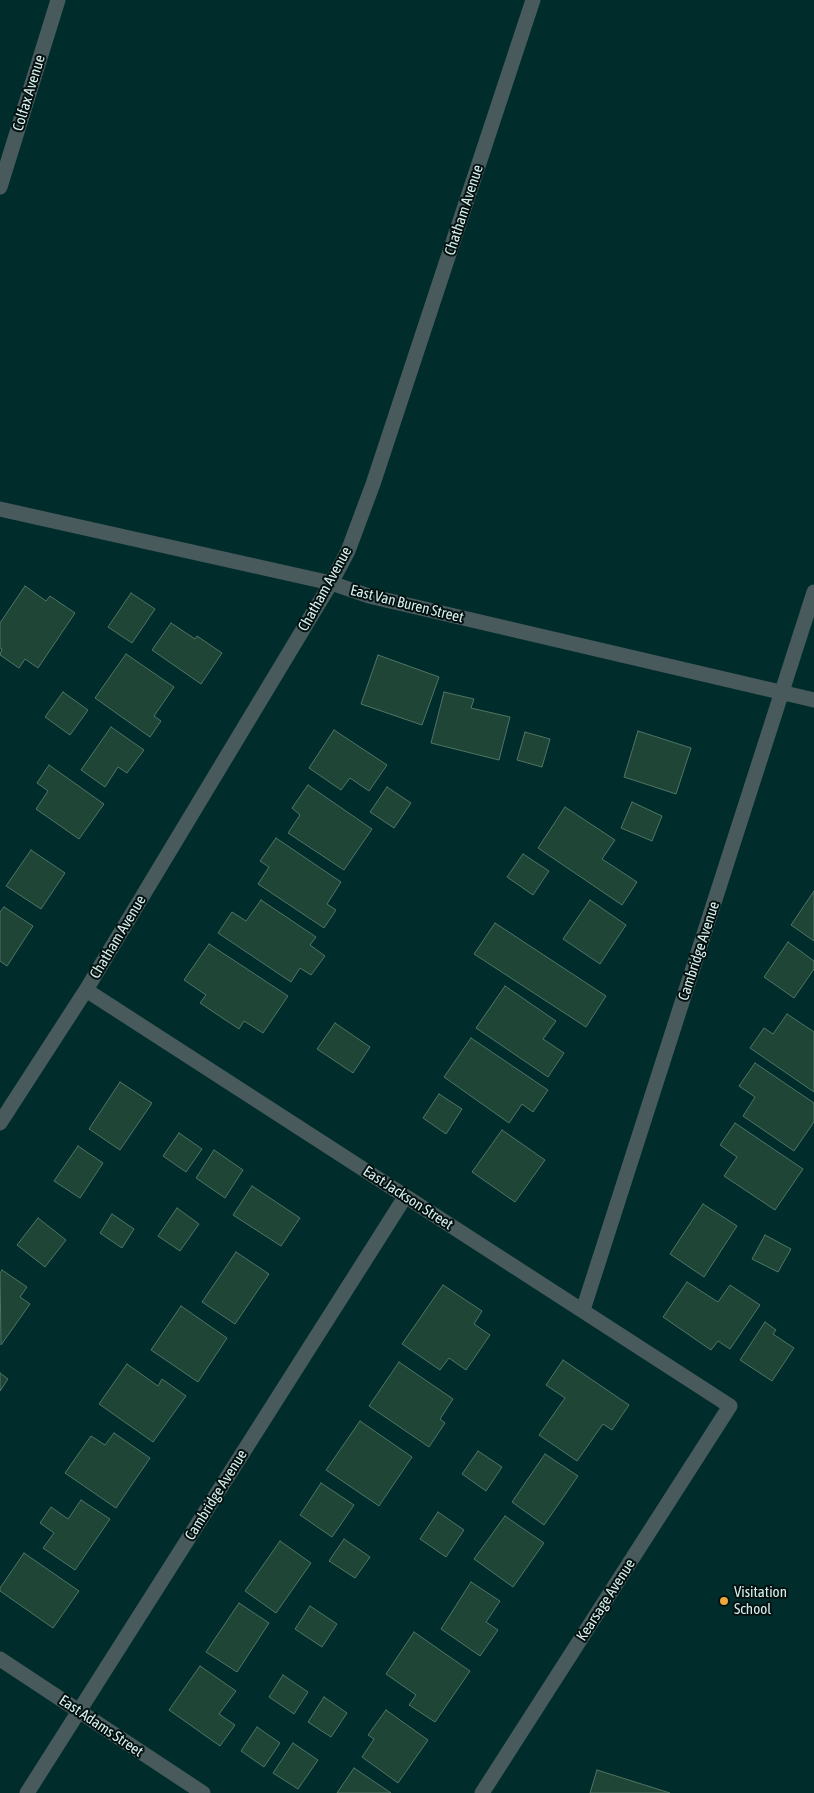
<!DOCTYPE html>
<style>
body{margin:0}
canvas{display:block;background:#002d2b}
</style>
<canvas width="814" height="1793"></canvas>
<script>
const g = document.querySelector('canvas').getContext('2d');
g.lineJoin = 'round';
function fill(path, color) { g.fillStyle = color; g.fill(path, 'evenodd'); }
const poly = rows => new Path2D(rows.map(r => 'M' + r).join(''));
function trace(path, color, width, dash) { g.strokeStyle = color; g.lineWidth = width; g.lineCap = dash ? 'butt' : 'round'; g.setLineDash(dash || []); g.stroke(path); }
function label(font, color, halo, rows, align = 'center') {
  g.font = font + ' "Asap Condensed",sans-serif'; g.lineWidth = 4; g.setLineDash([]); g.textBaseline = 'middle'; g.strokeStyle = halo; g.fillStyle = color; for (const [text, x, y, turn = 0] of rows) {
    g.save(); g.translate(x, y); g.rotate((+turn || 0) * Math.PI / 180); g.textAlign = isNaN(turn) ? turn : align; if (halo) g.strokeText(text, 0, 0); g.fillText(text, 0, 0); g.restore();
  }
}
const building = poly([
 [25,586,46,601,50,596,75,613,38,668,25,659,19,668,0,655,2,649,0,648,0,623,25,586],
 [131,593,155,609,132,643,108,627,131,593],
 [171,623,195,639,197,636,222,653,201,684,152,650,171,623],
 [126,654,174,687,154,716,161,721,150,737,95,698,126,654],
 [378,655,439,677,422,725,361,704,378,655],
 [63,692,88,710,70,735,45,717,63,692],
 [444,692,474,699,471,708,510,717,499,760,431,743,444,692],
 [111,727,144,750,127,773,118,767,105,787,81,770,111,727],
 [334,730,387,765,369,791,350,778,341,790,309,768,334,730],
 [638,731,691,748,676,794,624,777,638,731],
 [525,732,550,739,542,767,517,760,525,732],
 [49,765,104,804,79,839,36,809,48,791,37,783,49,765],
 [308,785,372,829,344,870,288,833,300,815,292,808,308,785],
 [387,787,411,803,394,828,370,812,387,787],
 [632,802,662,816,652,841,621,828,632,802],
 [565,807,615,840,602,859,637,882,622,905,538,848,565,807],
 [276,838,341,882,327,904,336,910,324,928,258,884,269,867,260,861,276,838],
 [31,850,65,873,41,909,6,886,31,850],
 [523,854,549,871,533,895,507,877,523,854],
 [814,891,814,941,791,925,814,891],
 [261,900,316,937,310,945,325,956,311,975,300,968,291,982,218,933,232,912,246,921,261,900],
 [590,900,626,925,600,964,563,939,590,900],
 [4,907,33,926,7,966,0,961,0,912,4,907],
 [495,923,606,996,586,1027,474,954,495,923],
 [788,942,814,961,814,969,794,998,764,977,788,942],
 [209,944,288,996,263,1033,244,1021,239,1029,200,1003,206,995,184,980,209,944],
 [505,986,556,1021,543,1039,564,1053,548,1077,476,1028,505,986],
 [787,1014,814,1032,814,1092,750,1048,764,1028,773,1034,787,1014],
 [335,1023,370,1047,353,1073,317,1049,335,1023],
 [471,1038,548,1090,533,1112,522,1104,509,1123,444,1077,471,1038],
 [755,1063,814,1103,814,1122,794,1151,743,1116,755,1097,739,1086,755,1063],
 [120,1082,152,1103,120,1150,89,1129,120,1082],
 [439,1094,462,1109,446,1134,423,1118,439,1094],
 [735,1123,803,1169,775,1210,724,1176,737,1157,720,1145,735,1123],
 [502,1130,545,1160,515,1202,472,1172,502,1130],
 [179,1133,202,1149,186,1172,163,1156,179,1133],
 [78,1146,103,1163,80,1198,54,1181,78,1146],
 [214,1150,243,1170,225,1198,196,1178,214,1150],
 [252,1186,300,1218,281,1246,233,1215,252,1186],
 [703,1204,737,1226,704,1277,670,1254,703,1204],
 [177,1208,199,1224,180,1251,158,1236,177,1208],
 [112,1214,134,1229,122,1248,100,1233,112,1214],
 [38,1218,66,1240,45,1267,17,1245,38,1218],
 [765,1235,791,1249,778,1272,752,1259,765,1235],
 [236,1252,269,1274,235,1324,202,1302,236,1252],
 [2,1270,27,1287,20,1297,30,1304,1,1345,0,1273,2,1270],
 [687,1282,718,1302,730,1285,760,1305,730,1349,718,1341,711,1350,663,1317,687,1282],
 [443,1285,482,1311,474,1324,490,1335,466,1370,449,1358,440,1370,402,1344,443,1285],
 [181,1306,227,1338,198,1382,151,1350,181,1306],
 [765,1322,776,1330,773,1334,794,1348,772,1381,740,1360,765,1322],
 [563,1360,629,1405,612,1430,603,1424,577,1461,539,1435,565,1398,546,1385,563,1360],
 [399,1362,453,1399,440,1419,445,1423,429,1447,369,1406,399,1362],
 [127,1364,158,1386,162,1379,186,1396,153,1442,99,1404,127,1364],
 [0,1373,8,1379,0,1391,0,1373],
 [360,1421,412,1457,379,1506,326,1470,360,1421],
 [114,1433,150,1458,116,1508,65,1473,91,1436,105,1445,114,1433],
 [478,1451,502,1467,486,1491,462,1474,478,1451],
 [545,1454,578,1476,544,1525,512,1502,545,1454],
 [321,1483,354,1505,332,1537,300,1515,321,1483],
 [81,1500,110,1519,75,1570,43,1548,54,1533,40,1523,51,1507,68,1519,81,1500],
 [438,1512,464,1530,446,1557,420,1539,438,1512],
 [505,1516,544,1543,513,1587,474,1559,505,1516],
 [344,1539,370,1557,355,1578,329,1561,344,1539],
 [280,1541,311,1563,276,1613,245,1591,280,1541],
 [24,1553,79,1591,53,1628,0,1591,0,1588,24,1553],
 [471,1582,500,1601,486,1622,498,1630,480,1656,441,1629,471,1582],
 [239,1603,269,1623,237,1672,206,1652,239,1603],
 [310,1606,337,1624,322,1647,295,1629,310,1606],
 [414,1632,470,1671,435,1722,409,1705,416,1695,386,1674,414,1632],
 [200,1666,236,1691,219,1714,235,1725,220,1746,169,1710,200,1666],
 [283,1675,308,1692,294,1714,269,1697,283,1675],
 [324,1697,347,1713,331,1737,308,1722,324,1697],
 [386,1710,428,1740,398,1783,362,1757,374,1739,368,1735,386,1710],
 [257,1727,280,1743,264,1767,241,1751,257,1727],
 [293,1743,318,1760,298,1789,273,1773,293,1743],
 [354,1768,391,1793,337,1793,354,1768],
 [597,1770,670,1793,590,1793,597,1770]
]);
fill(building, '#1f4537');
trace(building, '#507465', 1);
trace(poly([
 [0,187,58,0],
 [0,509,331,583,369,596,814,700],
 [86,990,730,1406,482,1793],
 [0,1123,86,990,331,583,348,551,373,484,533,0],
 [583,1310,814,592],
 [0,1659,203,1793],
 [27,1793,405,1197]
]), '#495a5d', 15);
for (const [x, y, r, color] of [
 [724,1601,5,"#eca93b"]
]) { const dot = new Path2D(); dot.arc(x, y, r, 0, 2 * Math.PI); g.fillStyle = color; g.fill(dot); trace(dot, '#031211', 2); }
label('15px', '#d8efed', '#031211', [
 ["Colfax Avenue",29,93,-73],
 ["Chatham Avenue",464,210,-72],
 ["Chatham Avenue",325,589,-61],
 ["East Van Buren Street",407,604,14],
 ["Chatham Avenue",118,937,-59],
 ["Cambridge Avenue",699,951,-72],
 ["East Jackson Street",408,1198,33],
 ["Cambridge Avenue",216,1495,-58],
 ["Kearsage Avenue",606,1600,-57],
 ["East Adams Street",101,1726,34]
]);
label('15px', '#d8efed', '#031211', [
 ["Visitation",734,1592],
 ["School",734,1609]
], 'left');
</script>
